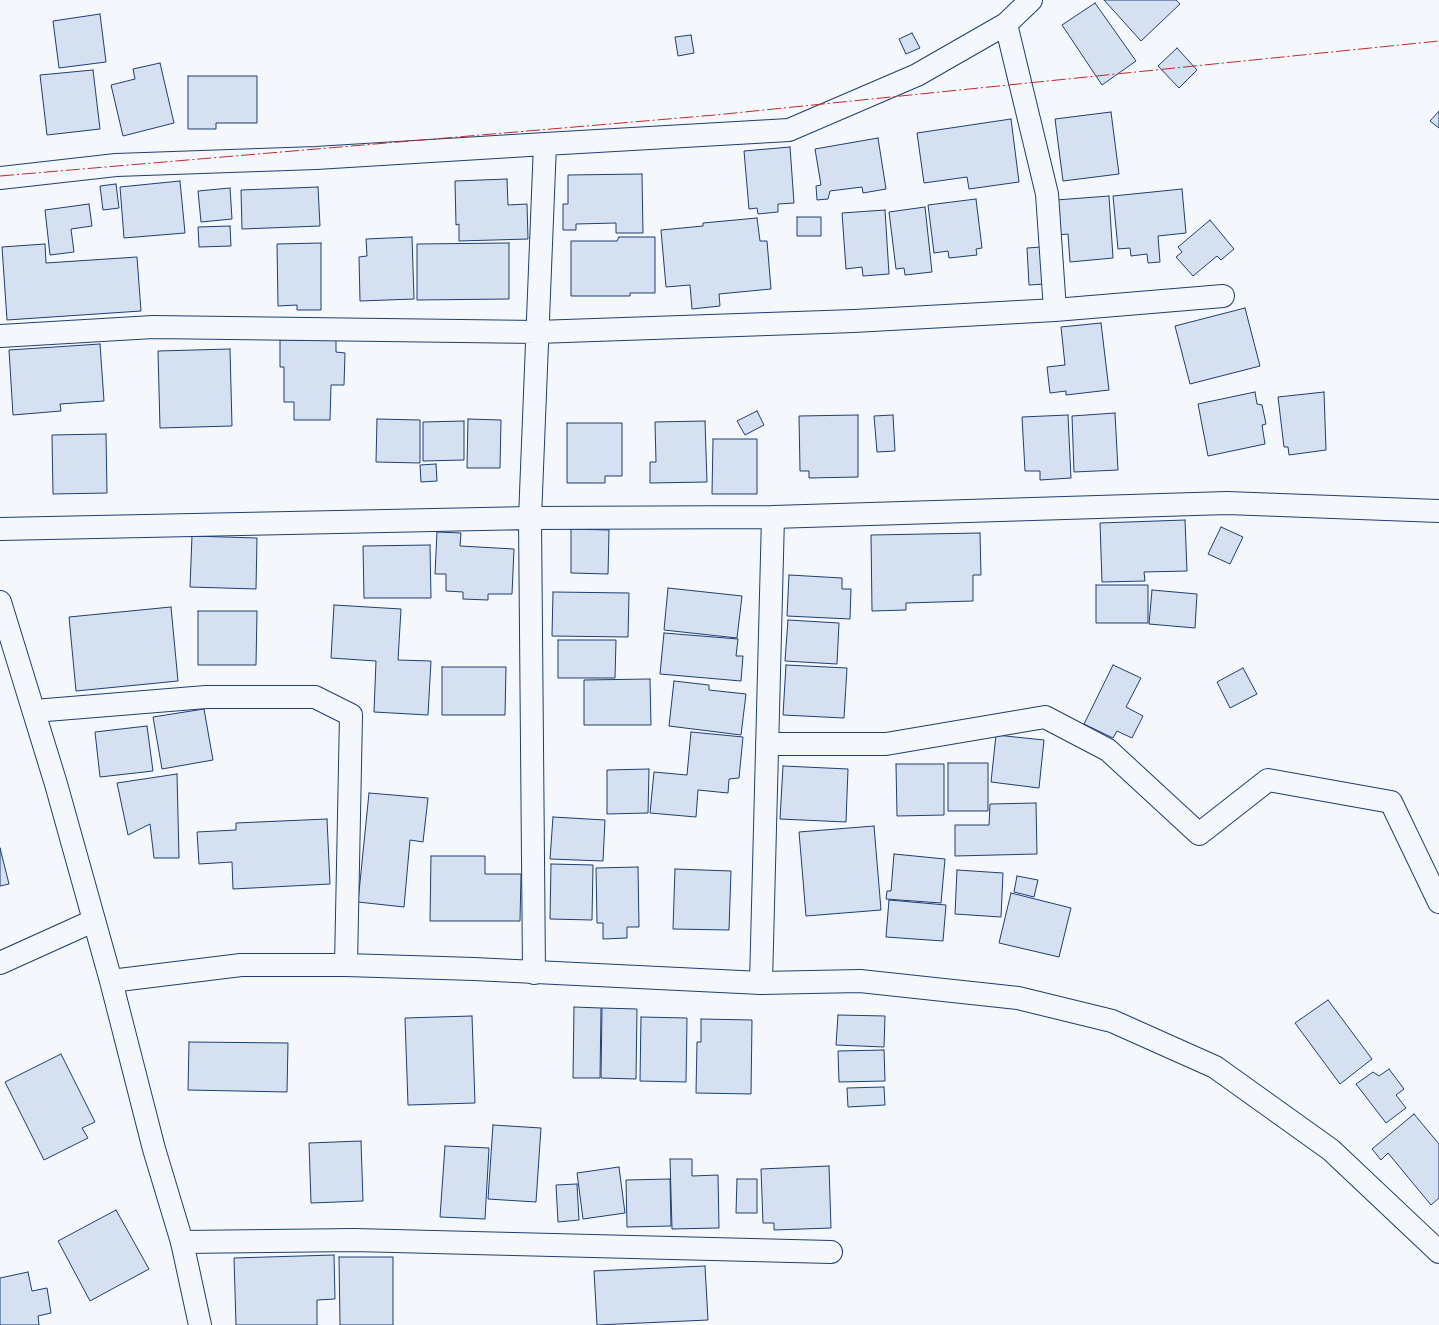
<!DOCTYPE html>
<style>
body{margin:0}
canvas{display:block;background:#f4f7fb}
</style>
<canvas width="1439" height="1325"></canvas>
<script>
const g = document.querySelector('canvas').getContext('2d');
g.lineJoin = 'round';
function fill(path, color) { g.fillStyle = color; g.fill(path, 'evenodd'); }
const poly = rows => new Path2D(rows.map(r => 'M' + r).join(''));
function trace(path, color, width, dash) { g.strokeStyle = color; g.lineWidth = width; g.lineCap = dash ? 'butt' : 'round'; g.setLineDash(dash || []); g.stroke(path); }
const building = poly([
 [1104,0,1176,0,1180,4,1141,41,1104,0],
 [1095,3,1136,61,1102,85,1062,25,1095,3],
 [100,14,106,62,59,68,53,21,100,14],
 [912,33,920,48,906,54,899,39,912,33],
 [691,35,694,53,678,56,675,37,691,35],
 [1177,48,1197,70,1179,88,1158,66,1177,48],
 [160,63,174,123,123,136,111,85,135,79,133,69,160,63],
 [93,70,100,129,47,135,40,75,93,70],
 [188,76,257,76,257,123,216,123,216,129,188,129,188,76],
 [1439,111,1439,128,1430,121,1439,111],
 [1111,112,1119,174,1063,181,1055,119,1111,112],
 [1011,119,1019,182,969,189,967,177,924,183,917,133,1011,119],
 [878,138,886,189,863,193,862,187,830,191,828,199,817,200,816,186,821,185,815,149,878,138],
 [790,147,794,203,778,204,778,212,758,214,757,208,749,209,744,151,790,147],
 [642,174,643,233,616,233,616,223,576,224,576,230,563,230,563,204,568,204,568,175,642,174],
 [507,179,508,205,527,204,528,239,459,241,459,224,456,225,455,181,507,179],
 [180,181,185,233,124,238,120,187,180,181],
 [116,184,119,208,103,210,100,186,116,184],
 [318,187,320,226,242,229,241,190,318,187],
 [230,188,232,219,201,222,198,191,230,188],
 [1182,189,1186,233,1158,236,1160,262,1148,263,1147,254,1131,256,1130,248,1118,249,1113,196,1182,189],
 [1109,196,1113,258,1070,262,1068,234,1058,235,1056,200,1109,196],
 [976,199,982,248,976,249,977,255,949,258,948,251,934,253,928,205,976,199],
 [89,204,92,226,71,229,74,252,50,255,45,210,89,204],
 [925,207,932,272,905,275,904,268,896,269,889,212,925,207],
 [885,210,889,274,863,276,862,267,846,269,842,213,885,210],
 [797,217,821,217,821,236,797,236,797,217],
 [757,218,760,241,767,241,771,289,719,294,720,306,692,309,690,285,666,287,661,230,703,226,703,223,757,218],
 [1210,220,1234,249,1221,260,1217,256,1193,276,1176,257,1182,252,1178,247,1210,220],
 [230,226,231,246,199,247,198,227,230,226],
 [412,237,414,299,360,301,359,257,367,256,366,239,412,237],
 [619,237,655,237,655,293,630,293,630,296,571,296,571,241,617,241,619,237],
 [321,243,321,310,297,310,297,305,278,306,277,244,321,243],
 [509,243,509,299,417,300,417,244,509,243],
 [45,244,46,263,137,257,141,311,7,320,2,247,45,244],
 [1042,247,1044,284,1029,285,1027,248,1042,247],
 [1245,308,1260,366,1190,384,1175,326,1245,308],
 [1101,323,1109,390,1066,395,1066,391,1050,393,1047,367,1065,365,1061,327,1101,323],
 [280,340,336,340,336,352,345,353,344,385,331,385,330,420,294,420,294,402,284,402,284,367,280,367,280,340],
 [100,344,104,401,60,404,61,411,13,415,9,350,100,344],
 [230,349,232,426,160,428,158,351,230,349],
 [1255,392,1257,404,1262,405,1266,424,1262,425,1265,444,1208,456,1198,404,1255,392],
 [1324,392,1326,450,1289,455,1288,447,1284,447,1278,397,1324,392],
 [757,411,764,425,745,435,737,421,757,411],
 [1115,413,1118,470,1074,472,1072,416,1115,413],
 [858,415,858,477,809,478,809,471,800,471,799,416,858,415],
 [893,415,895,451,877,452,874,416,893,415],
 [1068,415,1071,478,1040,480,1040,471,1025,471,1022,417,1068,415],
 [377,419,420,420,420,463,376,462,377,419],
 [468,419,501,420,500,468,467,468,468,419],
 [464,421,464,460,423,461,423,422,464,421],
 [705,421,707,482,650,483,650,462,656,462,655,422,705,421],
 [567,423,622,423,622,476,605,476,605,483,567,483,567,423],
 [106,434,107,493,53,494,52,435,106,434],
 [713,439,757,439,757,494,712,494,713,439],
 [436,464,437,481,421,482,420,465,436,464],
 [1185,520,1187,571,1144,572,1145,581,1102,582,1100,523,1185,520],
 [1221,527,1243,537,1230,564,1208,554,1221,527],
 [571,529,609,530,608,574,571,573,571,529],
 [437,532,461,533,460,546,514,549,512,594,488,594,488,600,463,599,463,592,446,591,446,574,435,574,437,532],
 [980,533,981,575,973,575,973,601,906,603,906,610,872,611,871,535,980,533],
 [192,536,257,538,256,589,190,587,192,536],
 [430,545,431,598,364,598,363,546,430,545],
 [789,575,842,578,842,589,851,589,850,619,787,616,789,575],
 [1096,585,1148,585,1148,623,1096,623,1096,585],
 [668,588,742,596,737,638,664,630,668,588],
 [1152,590,1197,594,1195,628,1149,624,1152,590],
 [553,592,629,593,628,637,552,636,553,592],
 [334,605,401,609,398,660,431,661,428,715,374,712,376,661,331,658,334,605],
 [171,607,178,681,76,691,69,617,171,607],
 [198,611,257,611,256,665,198,665,198,611],
 [788,620,839,623,837,664,785,661,788,620],
 [664,633,738,639,736,656,743,656,741,681,660,674,664,633],
 [558,640,616,640,615,678,558,678,558,640],
 [786,665,847,668,844,718,783,715,786,665],
 [1113,665,1141,678,1126,707,1143,716,1132,738,1117,731,1113,738,1084,724,1113,665],
 [442,667,506,667,505,715,442,715,442,667],
 [1243,668,1257,694,1230,708,1217,682,1243,668],
 [650,679,651,725,584,725,584,680,650,679],
 [674,681,709,685,709,690,746,694,741,735,669,726,674,681],
 [204,709,213,760,162,769,153,717,204,709],
 [147,726,153,771,100,777,95,732,147,726],
 [691,732,743,737,739,778,729,779,728,793,698,790,696,817,650,813,654,772,687,775,691,732],
 [996,735,1044,740,1039,788,991,782,996,735],
 [948,763,988,763,988,811,948,811,948,763],
 [896,764,944,764,944,815,897,816,896,764],
 [783,766,848,769,846,822,780,819,783,766],
 [649,769,648,813,607,814,607,770,649,769],
 [177,774,179,858,154,858,150,824,128,835,117,783,177,774],
 [369,793,428,798,423,842,410,840,404,907,358,902,369,793],
 [1036,803,1037,854,955,856,955,825,989,825,990,804,1036,803],
 [553,817,605,820,603,861,550,859,553,817],
 [327,819,330,884,233,889,232,862,199,864,197,832,236,830,236,823,327,819],
 [874,826,881,910,806,916,799,832,874,826],
 [0,848,9,884,0,886,0,848],
 [894,854,945,859,941,903,886,899,887,891,891,891,894,854],
 [431,856,485,856,485,874,521,874,520,921,430,921,431,856],
 [551,864,593,865,592,920,550,919,551,864],
 [638,867,639,927,627,927,627,938,603,939,603,923,597,923,596,868,638,867],
 [675,869,731,871,729,930,673,929,675,869],
 [957,870,1003,873,1001,917,955,914,957,870],
 [1017,876,1038,880,1034,897,1014,892,1017,876],
 [1011,893,1071,908,1059,957,999,943,1011,893],
 [889,900,946,905,943,941,886,937,889,900],
 [1328,1000,1372,1059,1340,1084,1295,1023,1328,1000],
 [574,1007,601,1008,600,1078,573,1078,574,1007],
 [602,1008,637,1009,636,1079,601,1078,602,1008],
 [838,1015,885,1016,884,1047,836,1045,838,1015],
 [472,1016,475,1103,408,1105,405,1018,472,1016],
 [641,1017,687,1018,686,1082,640,1081,641,1017],
 [701,1019,752,1020,751,1094,696,1093,697,1042,701,1042,701,1019],
 [189,1042,288,1043,287,1092,188,1090,189,1042],
 [884,1050,885,1081,839,1082,838,1051,884,1050],
 [61,1054,95,1122,82,1128,88,1138,44,1160,5,1082,61,1054],
 [1389,1069,1404,1089,1396,1095,1406,1108,1386,1123,1356,1084,1373,1072,1379,1076,1389,1069],
 [884,1087,885,1105,848,1107,847,1088,884,1087],
 [1414,1114,1439,1144,1439,1198,1431,1205,1388,1153,1381,1160,1372,1149,1414,1114],
 [493,1125,541,1128,536,1202,488,1199,493,1125],
 [361,1141,363,1201,311,1203,309,1143,361,1141],
 [445,1146,489,1148,485,1219,440,1217,445,1146],
 [670,1159,692,1159,692,1176,718,1175,719,1228,672,1229,670,1159],
 [829,1166,831,1228,774,1230,774,1223,763,1223,761,1169,829,1166],
 [619,1167,625,1213,583,1219,577,1173,619,1167],
 [670,1179,671,1226,627,1227,626,1180,670,1179],
 [737,1179,757,1179,757,1213,736,1213,737,1179],
 [577,1184,579,1220,558,1222,556,1185,577,1184],
 [116,1210,149,1269,90,1301,58,1241,116,1210],
 [334,1255,335,1299,317,1300,317,1325,236,1325,234,1258,334,1255],
 [339,1257,393,1257,393,1325,340,1325,339,1257],
 [705,1266,708,1320,597,1325,594,1271,705,1266],
 [28,1272,32,1291,47,1288,51,1313,38,1316,39,1325,0,1325,0,1278,28,1272]
]);
fill(building, '#d5e0f0');
trace(building, '#1d3f73', 1);
const street = poly([
 [1031,0,1006,24,1047,194,1055,310],
 [545,144,789,130,917,75,1006,24],
 [0,178,116,165,316,158,545,144,530,518,534,973],
 [0,336,153,327,537,332,854,321,1055,310,1223,296],
 [773,517,1227,503,1439,511],
 [0,529,530,518,773,517,761,983],
 [34,711,206,697,315,697,351,715,346,965],
 [767,744,886,744,1045,717,1108,750,1199,834,1268,780,1391,802,1439,902],
 [182,1242,354,1240,831,1252]
]);
const secondary = poly([
 [0,602,56,784,111,981,154,1149,182,1242,200,1325],
 [0,963,93,921],
 [111,981,241,965,346,965,474,969,761,983,860,981,1018,998,1112,1021,1215,1067,1331,1150,1439,1252]
]);
trace(street, '#1d3f73', 24);
trace(secondary, '#1d3f73', 24);
trace(street, '#f4f7fb', 22);
trace(secondary, '#f4f7fb', 22);
trace(poly([
 [0,176,715,115,1439,41]
]), '#c62828', 1, [14, 3, 2, 3]);
</script>
